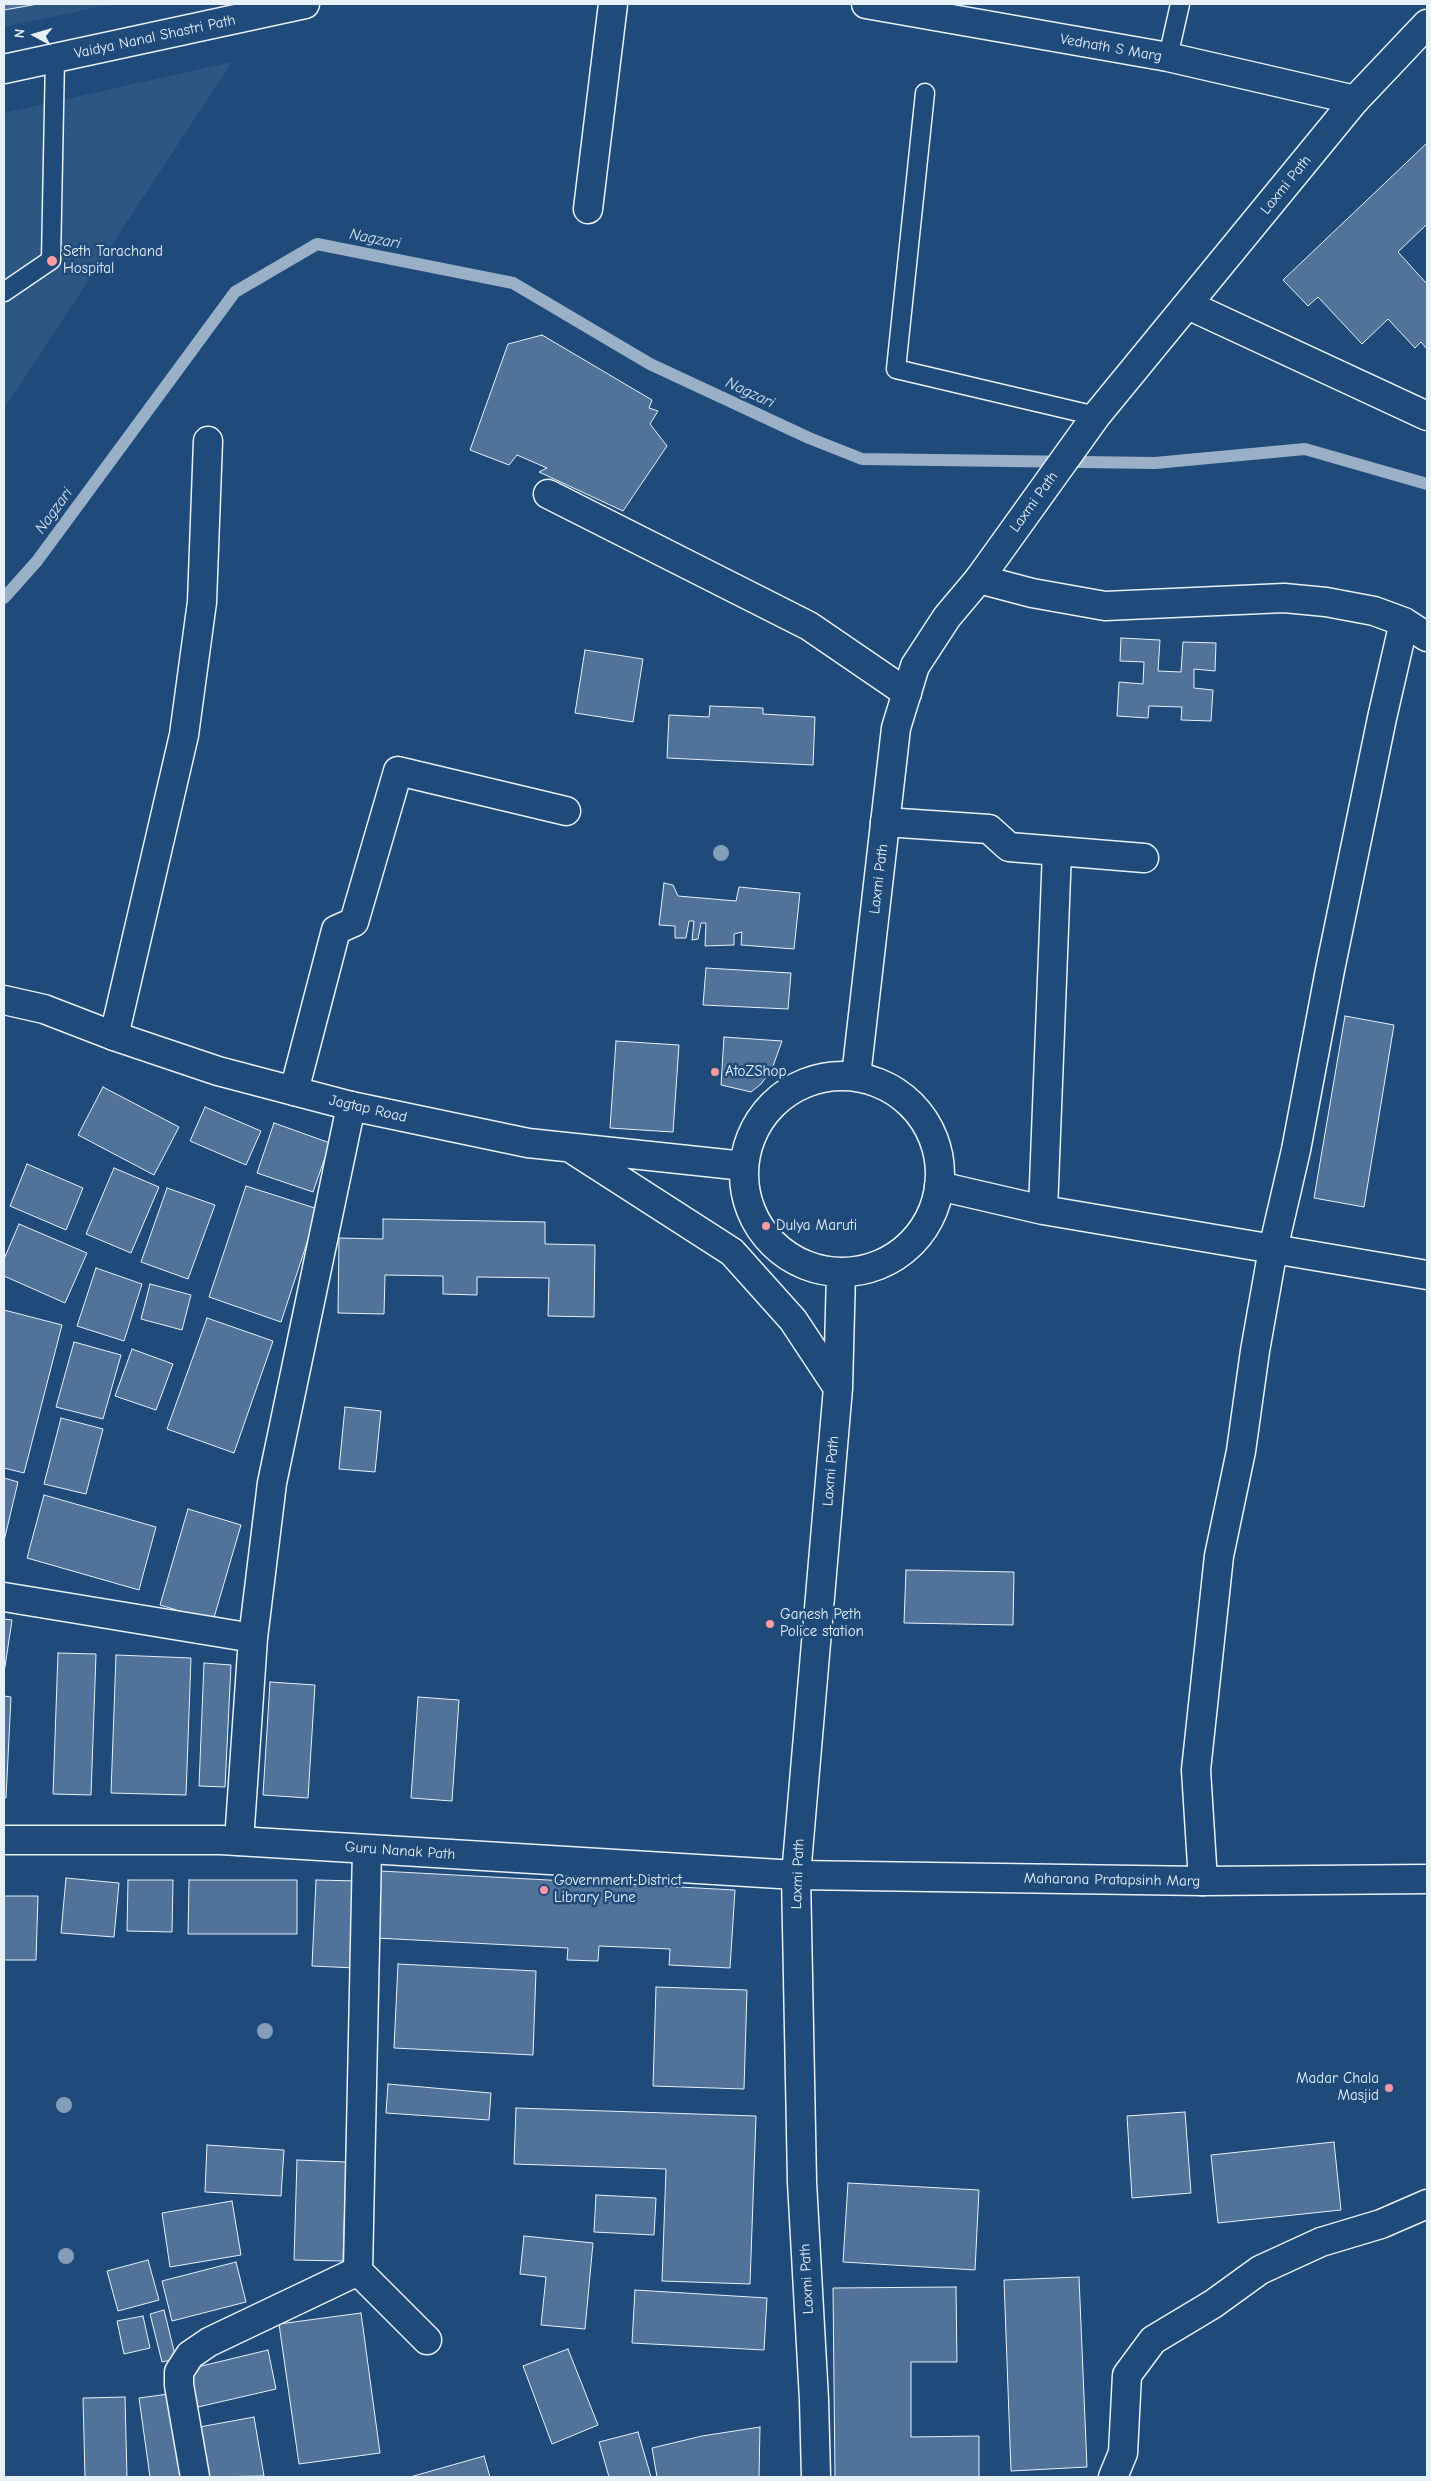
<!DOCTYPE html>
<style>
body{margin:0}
#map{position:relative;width:1431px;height:2481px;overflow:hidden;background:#1f4a7a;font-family:"Comic Neue",sans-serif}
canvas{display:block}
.frame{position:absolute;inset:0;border:5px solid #e8f1f8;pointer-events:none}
.north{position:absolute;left:10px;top:10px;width:50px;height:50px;-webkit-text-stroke:4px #1f4a7a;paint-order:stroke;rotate:276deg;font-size:14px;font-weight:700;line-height:20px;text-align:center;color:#e8f1f8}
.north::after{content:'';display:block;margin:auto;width:18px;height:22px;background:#e8f1f8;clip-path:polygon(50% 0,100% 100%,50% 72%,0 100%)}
</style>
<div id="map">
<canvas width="1431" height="2481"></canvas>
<div class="frame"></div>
<div class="north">N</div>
</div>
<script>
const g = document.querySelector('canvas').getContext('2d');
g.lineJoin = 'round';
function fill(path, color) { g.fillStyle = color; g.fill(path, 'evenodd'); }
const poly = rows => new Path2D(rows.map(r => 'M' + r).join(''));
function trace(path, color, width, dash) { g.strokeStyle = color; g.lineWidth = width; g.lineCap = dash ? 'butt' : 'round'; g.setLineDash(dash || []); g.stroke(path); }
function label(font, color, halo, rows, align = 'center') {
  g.font = font + ' "Comic Neue",sans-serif'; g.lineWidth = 5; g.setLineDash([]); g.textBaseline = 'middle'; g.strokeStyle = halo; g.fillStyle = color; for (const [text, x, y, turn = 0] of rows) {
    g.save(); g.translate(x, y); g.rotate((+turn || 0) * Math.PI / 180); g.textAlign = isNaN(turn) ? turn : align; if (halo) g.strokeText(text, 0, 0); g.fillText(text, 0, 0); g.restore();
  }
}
fill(poly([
 [4,4,113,4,4,27],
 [232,62,4,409,4,113]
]), '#2e5683');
trace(poly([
 [4,598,37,561,235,292,317,244,513,283,650,364,809,438,862,459,1155,463,1305,449,1427,484]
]), '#9ab0c7', 12);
const building = poly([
 [4,4,38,4,4,10,4,4],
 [1427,143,1427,224,1398,252,1427,284,1427,349,1421,342,1415,348,1388,319,1362,344,1318,297,1308,306,1283,280,1427,143],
 [542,335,652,400,649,408,658,411,650,424,667,446,623,511,539,472,547,468,517,455,509,465,470,450,508,344,542,335],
 [1121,638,1160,640,1158,671,1181,672,1183,642,1216,643,1215,671,1194,669,1194,688,1213,690,1211,721,1181,720,1182,707,1149,706,1148,718,1117,716,1119,682,1143,684,1144,662,1120,661,1121,638],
 [585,650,643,659,633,722,575,713,585,650],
 [710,706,763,708,763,714,815,717,813,765,667,758,669,715,709,717,710,706],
 [664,883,673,885,678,896,736,901,739,887,800,893,794,949,741,945,742,932,734,934,734,945,705,946,706,923,701,923,698,939,692,940,694,921,689,921,686,938,675,938,675,926,659,925,664,883],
 [706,968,791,973,788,1009,703,1005,706,968],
 [1345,1016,1394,1025,1364,1207,1314,1198,1345,1016],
 [724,1037,782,1041,772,1069,761,1084,751,1092,721,1085,724,1037],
 [616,1041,679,1045,673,1132,610,1128,616,1041],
 [103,1087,179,1127,154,1175,78,1135,103,1087],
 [205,1107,261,1131,246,1165,190,1141,205,1107],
 [274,1123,330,1143,313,1192,257,1173,274,1123],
 [27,1164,83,1188,66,1230,10,1206,27,1164],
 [114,1168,159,1187,131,1253,86,1234,114,1168],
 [246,1186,318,1209,281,1322,209,1297,246,1186],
 [167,1188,215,1205,188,1279,141,1262,167,1188],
 [383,1219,545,1222,545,1244,595,1245,594,1317,548,1316,549,1278,477,1277,477,1295,443,1294,443,1276,385,1275,384,1314,338,1313,339,1238,383,1239,383,1219],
 [19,1224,87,1253,65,1303,4,1276,4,1259,19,1224],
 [96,1268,142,1284,124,1341,77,1326,96,1268],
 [150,1284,191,1295,182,1330,141,1319,150,1284],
 [4,1310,62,1325,24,1473,4,1468,4,1310],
 [207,1318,273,1341,234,1453,167,1429,207,1318],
 [74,1342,121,1355,103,1419,56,1407,74,1342],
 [132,1349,173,1364,156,1410,115,1396,132,1349],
 [345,1407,381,1411,375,1472,339,1469,345,1407],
 [61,1418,103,1429,86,1494,44,1484,61,1418],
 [4,1478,18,1482,4,1541,4,1478],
 [44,1495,156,1527,139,1590,27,1558,44,1495],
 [188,1509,241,1525,213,1621,160,1605,188,1509],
 [906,1570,1014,1572,1013,1625,904,1623,906,1570],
 [4,1619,12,1620,4,1673,4,1619],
 [58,1653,96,1654,91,1795,53,1794,58,1653],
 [116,1655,191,1658,186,1795,111,1793,116,1655],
 [204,1663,231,1665,225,1787,199,1786,204,1663],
 [270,1682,315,1685,308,1798,263,1795,270,1682],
 [4,1696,11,1697,6,1798,4,1798,4,1696],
 [418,1697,459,1700,452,1801,411,1798,418,1697],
 [380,1871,735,1890,730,1968,669,1965,670,1949,599,1946,598,1961,567,1960,568,1948,376,1938,380,1871],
 [66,1878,119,1883,114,1937,61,1933,66,1878],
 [128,1880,173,1880,172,1932,127,1931,128,1880],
 [189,1880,297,1880,297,1934,188,1934,189,1880],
 [316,1880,359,1881,356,1968,312,1966,316,1880],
 [4,1896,38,1896,36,1960,4,1960,4,1896],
 [398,1964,536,1971,533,2055,394,2048,398,1964],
 [656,1987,747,1990,744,2089,653,2086,656,1987],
 [388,2084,491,2093,489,2120,386,2113,388,2084],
 [516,2108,756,2116,750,2284,662,2281,666,2169,514,2164,516,2108],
 [1185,2112,1191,2193,1132,2198,1127,2116,1185,2112],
 [1334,2142,1341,2210,1218,2223,1211,2155,1334,2142],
 [207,2145,284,2150,281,2196,205,2192,207,2145],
 [297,2160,346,2162,343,2261,294,2260,297,2160],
 [848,2183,979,2190,975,2270,843,2262,848,2183],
 [596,2195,656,2198,654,2235,594,2232,596,2195],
 [232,2201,241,2255,170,2267,162,2213,232,2201],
 [524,2236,593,2243,585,2329,541,2325,546,2277,520,2274,524,2236],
 [148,2260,159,2300,118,2311,107,2271,148,2260],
 [236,2262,246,2302,172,2321,162,2281,236,2262],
 [1079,2277,1087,2467,1011,2471,1004,2280,1079,2277],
 [956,2287,957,2362,911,2362,911,2437,979,2436,979,2477,835,2477,833,2288,956,2287],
 [635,2290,767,2298,764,2350,632,2343,635,2290],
 [164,2310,176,2359,162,2362,150,2314,164,2310],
 [361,2313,380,2453,299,2464,279,2324,361,2313],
 [143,2316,150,2348,124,2354,117,2321,143,2316],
 [568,2349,598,2425,552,2444,523,2366,568,2349],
 [268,2350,276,2389,198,2407,189,2369,268,2350],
 [176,2393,186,2477,150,2477,139,2398,176,2393],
 [125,2397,127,2477,85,2477,83,2398,125,2397],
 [254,2417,264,2476,203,2477,194,2428,254,2417],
 [760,2427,759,2477,657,2477,652,2448,702,2436,760,2427],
 [638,2432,651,2477,609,2477,599,2442,638,2432],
 [484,2456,490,2477,410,2477,484,2456]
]);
fill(building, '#517399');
trace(building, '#e8f1f8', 1);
const lane = poly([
 [1168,57,1180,4],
 [925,93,896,369,1096,416],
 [4,292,51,260,55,58]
]);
const street = poly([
 [866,4,1168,57,1355,100],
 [4,69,305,4],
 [588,209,613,4],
 [1188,305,1427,416],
 [548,494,809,626,907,693],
 [979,579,1032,593,1105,606,1284,598,1326,602,1374,611,1404,622,1427,637],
 [885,822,989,829,1009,847,1144,858],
 [114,1036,184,735,202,602,208,441],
 [294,1091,336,930,354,922,398,771,566,811],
 [939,1186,1043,1210,1427,1275],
 [1043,1210,1057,851],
 [4,1597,253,1638],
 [239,1841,253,1638,272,1483,351,1106],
 [1203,1881,1196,1770,1219,1556,1241,1451,1255,1351,1273,1249,1296,1150,1330,970,1382,718,1404,622],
 [358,2271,427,2340],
 [195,2477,179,2385,179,2372,190,2355,209,2342,358,2271,367,1850],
 [1113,2477,1123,2453,1127,2375,1153,2340,1213,2304,1260,2270,1321,2242,1381,2224,1427,2204]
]);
const secondary = poly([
 [4,1000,44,1009,114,1036,218,1071,351,1106,528,1143,744,1166],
 [856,1076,896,728,915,666,947,617,979,579,1096,416,1355,100,1427,24],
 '744 1174a98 98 0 1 1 196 0a98 98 0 1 1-196 0Z',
 [575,1151,732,1252,793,1320,838,1388],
 [4,1840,221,1840,796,1875,1203,1881,1427,1879],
 [816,2477,814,2400,802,2182,796,1875,838,1388,841,1273]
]);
trace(lane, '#e8f1f8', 21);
trace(street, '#e8f1f8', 31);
trace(secondary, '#e8f1f8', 31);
trace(lane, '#1f4a7a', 18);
trace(street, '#1f4a7a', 28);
trace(secondary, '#1f4a7a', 28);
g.fillStyle = '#849eb9';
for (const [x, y] of [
 [721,853],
 [265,2031],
 [64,2105],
 [66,2256]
]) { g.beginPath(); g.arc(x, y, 8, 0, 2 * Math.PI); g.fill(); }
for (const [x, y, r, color] of [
 [52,261,6,"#ff9aa2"],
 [715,1072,5,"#ff9aa2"],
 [766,1226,5,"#ff9aa2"],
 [770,1624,5,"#ff9aa2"],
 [544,1890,5,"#ff9aa2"],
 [1389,2088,5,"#ff9aa2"]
]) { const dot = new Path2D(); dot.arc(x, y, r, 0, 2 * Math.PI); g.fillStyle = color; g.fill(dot); trace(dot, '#1f4a7a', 2); }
label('15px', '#e8f1f8', '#1f4a7a', [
 ["Vaidya Nanal Shastri Path",155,37,-12],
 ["Vednath S Marg",1111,48,10],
 ["Laxmi Path",1286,185,-51],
 ["Laxmi Path",1034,502,-54],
 ["Laxmi Path",879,879,-83],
 ["Jagtap Road",368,1109,13],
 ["Laxmi Path",831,1471,-85],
 ["Guru Nanak Path",400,1851,4],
 ["Laxmi Path",798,1874,-88],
 ["Maharana Pratapsinh Marg",1112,1880,1],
 ["Laxmi Path",807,2279,-93]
]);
label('15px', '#e8f1f8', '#1f4a7a', [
 ["Seth Tarachand",63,252],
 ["Hospital",63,269],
 ["AtoZShop",725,1072],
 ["Dulya Maruti",776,1226],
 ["Ganesh Peth",780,1615],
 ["Police station",780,1632],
 ["Government District",554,1881],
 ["Library Pune",554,1898],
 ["Madar Chala",1379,2079,"right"],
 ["Masjid",1379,2096,"right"]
], 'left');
label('italic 16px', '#d4e1ec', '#1f4a7a', [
 ["Nagzari",375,239,11],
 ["Nagzari",750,393,25],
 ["Nagzari",54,511,-54]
]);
</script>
